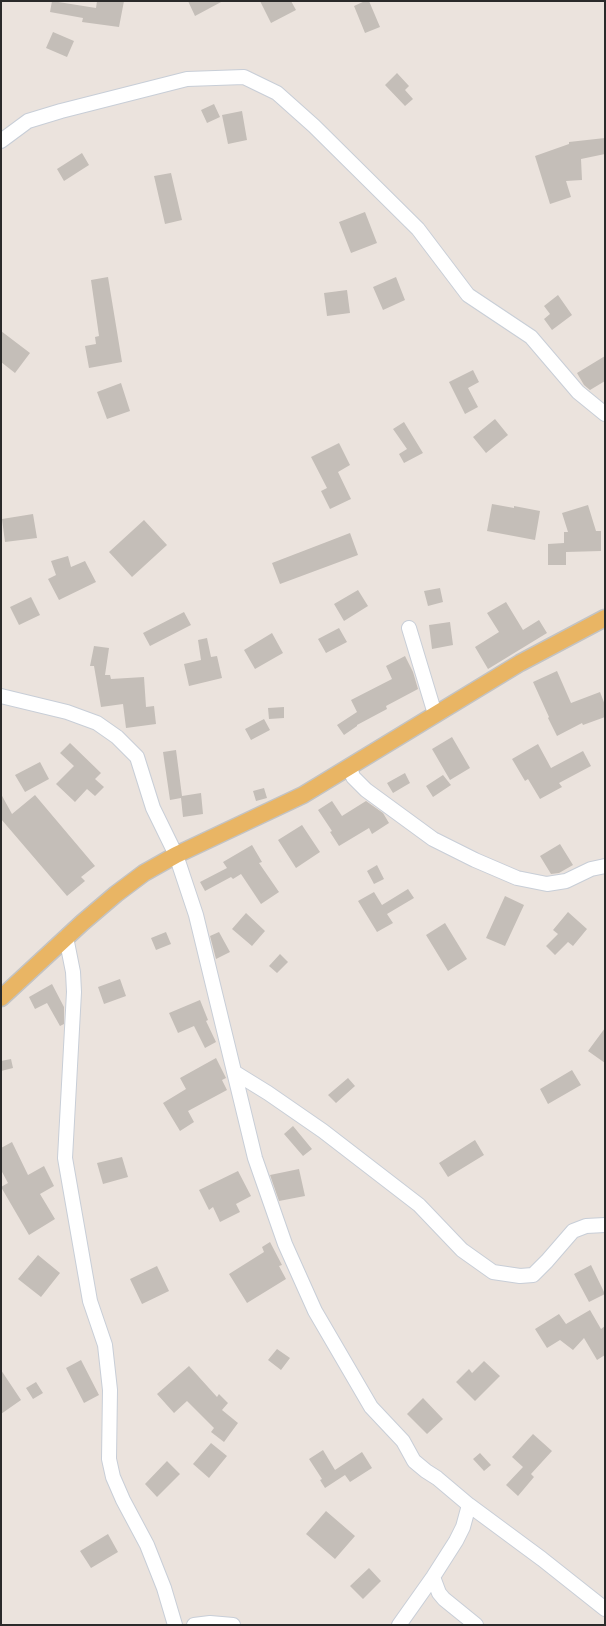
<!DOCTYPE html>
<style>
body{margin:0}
#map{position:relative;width:606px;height:1626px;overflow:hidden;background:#ebe3dd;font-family:"Sofia Sans Condensed",sans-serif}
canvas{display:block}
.frame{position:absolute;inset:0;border:2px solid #2a2a2a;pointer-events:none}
</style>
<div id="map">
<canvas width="606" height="1626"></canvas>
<div class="frame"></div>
</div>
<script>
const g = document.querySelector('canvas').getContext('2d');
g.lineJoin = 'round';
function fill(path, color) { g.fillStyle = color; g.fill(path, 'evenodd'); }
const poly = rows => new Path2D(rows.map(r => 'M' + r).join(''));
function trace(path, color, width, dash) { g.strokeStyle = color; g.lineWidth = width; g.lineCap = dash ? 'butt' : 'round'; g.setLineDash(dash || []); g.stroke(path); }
fill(poly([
 [52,1,96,8,97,1,124,1,119,27,82,22,83,18,50,12],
 [188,1,223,1,195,16],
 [260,1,291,1,296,10,271,23],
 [365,1,369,1,380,27,365,33,354,6],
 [53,32,74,41,67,57,46,48],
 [397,73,409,86,405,90,413,99,405,106,385,85],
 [214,104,220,117,207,123,201,110],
 [242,111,247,140,228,144,222,115],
 [605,138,605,154,581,159,582,180,566,181,571,197,550,204,535,156,569,144,569,142],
 [82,153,89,165,64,181,57,169],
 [171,173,182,220,165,224,154,176],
 [365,212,377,243,351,253,339,222],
 [108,277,122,362,89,368,85,346,96,344,95,337,99,336,91,280],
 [396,277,405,300,383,310,373,287],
 [347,290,350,313,327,316,324,293],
 [558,295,572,315,552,330,544,319,550,314,544,306],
 [1,331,30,353,15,373,1,362],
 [605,356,605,381,590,390,584,385,577,373],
 [473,370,479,382,468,388,478,407,465,414,449,382],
 [121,383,130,411,107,419,97,392],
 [495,419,508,435,486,453,473,437],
 [404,422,423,453,404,463,399,454,407,449,393,429],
 [339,443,350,465,338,472,351,499,330,509,321,491,327,488,311,457],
 [492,504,514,508,514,506,540,511,535,540,487,531],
 [588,505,596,531,601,531,601,551,566,552,566,565,548,565,548,544,564,543,564,532,568,532,562,513],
 [33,514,37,538,5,542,2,519],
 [144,520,167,545,132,577,109,552],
 [350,533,358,555,280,584,272,563],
 [68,556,71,567,85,561,96,582,59,600,48,579,56,575,51,561],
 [440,588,443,602,428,606,424,591],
 [358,590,368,606,344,621,334,604],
 [31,597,40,615,19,625,10,607],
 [506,602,523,630,539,620,547,633,488,669,475,647,499,632,487,613],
 [184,612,191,625,150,646,143,633],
 [450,622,453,645,432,649,429,625],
 [339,628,347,642,326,653,318,639],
 [272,633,283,653,255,669,244,650],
 [207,638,211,657,217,656,222,678,189,686,184,664,201,660,198,640],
 [94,646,109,648,105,675,110,675,111,679,144,677,146,707,154,706,156,724,126,728,123,704,101,707,94,666,90,666],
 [405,656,413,672,418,689,386,706,387,709,357,725,357,726,344,735,337,725,357,712,351,700,392,679,386,666],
 [557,671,571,703,600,692,605,705,605,717,583,725,582,723,557,736,548,718,549,717,533,682],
 [284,707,284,718,269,719,268,708],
 [264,719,270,730,251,740,245,729],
 [452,737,470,768,450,780,432,749],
 [70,743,101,773,95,779,104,787,95,796,87,789,75,802,56,784,74,766,60,753],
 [538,744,551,768,583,751,591,766,559,783,562,787,540,799,528,779,525,781,512,759],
 [176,750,182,796,201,793,203,814,183,817,181,798,170,800,163,752],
 [40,762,49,779,25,792,15,775],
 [405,773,410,783,393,793,387,783],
 [443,775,451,785,433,797,426,786],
 [264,788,267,798,256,801,253,791],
 [1,794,12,814,35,795,95,866,81,877,85,881,67,896,1,819],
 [332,801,342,816,366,801,383,813,389,823,372,834,369,828,339,846,330,832,332,831,318,810],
 [302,825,320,852,296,868,278,840],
 [560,844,573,865,559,873,551,874,540,856],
 [252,845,262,862,259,863,279,892,261,904,241,874,233,879,231,877,205,891,200,882,227,868,223,862],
 [377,865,384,879,374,884,367,871],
 [408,889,414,898,387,914,393,923,377,932,358,901,374,892,382,905],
 [505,896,524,905,505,946,486,938],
 [568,912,587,929,573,946,568,942,555,955,546,946,558,934,553,930],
 [246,913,265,931,252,946,232,929],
 [445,923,467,959,448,971,426,935],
 [166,932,171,944,156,950,151,938],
 [219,932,230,952,216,959,210,936],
 [280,954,288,962,277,973,269,966],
 [120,979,126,996,104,1004,98,987],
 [52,984,64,1007,64,1024,60,1026,47,1003,35,1009,29,997],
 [200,1000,208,1020,206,1021,216,1042,205,1048,194,1026,178,1033,169,1013],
 [605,1028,605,1063,588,1051],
 [216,1058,226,1078,222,1080,227,1090,188,1111,194,1122,180,1131,163,1103,186,1089,180,1078],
 [11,1059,13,1068,1,1071,1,1061],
 [572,1070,581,1085,548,1104,540,1089],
 [348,1078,355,1086,336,1103,328,1095],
 [293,1126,312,1149,303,1156,284,1134],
 [475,1140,484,1155,448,1177,439,1163],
 [12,1142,28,1175,44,1166,54,1186,40,1194,55,1219,29,1235,1,1187,8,1183,1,1170,1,1148],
 [122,1157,128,1177,103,1184,97,1163],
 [299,1169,305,1196,279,1201,270,1175],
 [238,1171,251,1196,236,1204,240,1212,220,1222,213,1207,209,1210,199,1190],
 [270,1242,282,1265,279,1266,286,1279,247,1303,229,1274,264,1252,262,1247],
 [38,1255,60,1273,41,1297,18,1279],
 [591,1265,605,1294,589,1302,574,1274],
 [157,1266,169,1291,142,1304,130,1279],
 [590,1310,601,1329,605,1326,605,1355,597,1360,584,1338,573,1350,560,1340,547,1348,535,1329,559,1314,566,1324],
 [277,1349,290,1358,281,1370,268,1360],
 [81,1360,99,1395,84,1403,66,1368],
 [484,1361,500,1376,475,1401,456,1382,469,1369,472,1373],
 [189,1366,217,1397,219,1394,228,1403,222,1410,238,1423,224,1442,211,1432,214,1428,187,1401,174,1413,157,1394],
 [1,1370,21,1400,1,1414],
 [36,1382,43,1393,33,1399,26,1388],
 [423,1398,443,1419,427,1434,407,1414],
 [533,1434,552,1451,531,1474,534,1477,518,1496,506,1485,523,1467,512,1457],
 [211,1443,227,1456,209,1478,193,1464],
 [323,1450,335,1470,362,1452,372,1468,350,1482,345,1475,325,1488,320,1480,322,1479,309,1459],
 [480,1453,491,1465,484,1471,473,1459],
 [167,1461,180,1474,157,1497,145,1484],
 [326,1511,355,1536,335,1559,306,1534],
 [108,1534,118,1552,91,1568,80,1551],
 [369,1568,381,1581,363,1599,350,1586]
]), '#c4beb8');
const minor = poly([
 [1,141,28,121,61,111,187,79,244,77,277,93,314,126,418,229,468,295,531,337,578,392,605,414],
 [409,628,435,714],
 [1,696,67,712,97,723,117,737,137,757,153,808,176,855,196,915,255,1158,285,1244,315,1311,371,1407,403,1441,414,1461,426,1471,437,1478,469,1505,542,1559,605,1609],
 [350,767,353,777,366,790,433,839,475,860,517,878,547,884,566,881,591,869,605,866],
 [66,937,73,972,74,992,65,1158,90,1301,105,1345,110,1390,109,1459,113,1477,123,1500,147,1545,164,1588,175,1625],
 [234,1072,268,1093,323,1131,419,1205,462,1250,493,1272,520,1276,533,1275,547,1261,573,1231,586,1226,605,1225],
 [433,1577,439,1593,444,1599,476,1625],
 [194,1625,210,1623,233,1625],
 [399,1625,433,1577,456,1541,463,1527,469,1505]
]);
const major = poly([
 [1,998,82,923,116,894,144,873,176,855,303,795,520,663,605,618]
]);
trace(minor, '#c8ced7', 16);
trace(major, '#c3c3c3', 19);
trace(minor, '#fff', 14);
trace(major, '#e9b564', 16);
</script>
